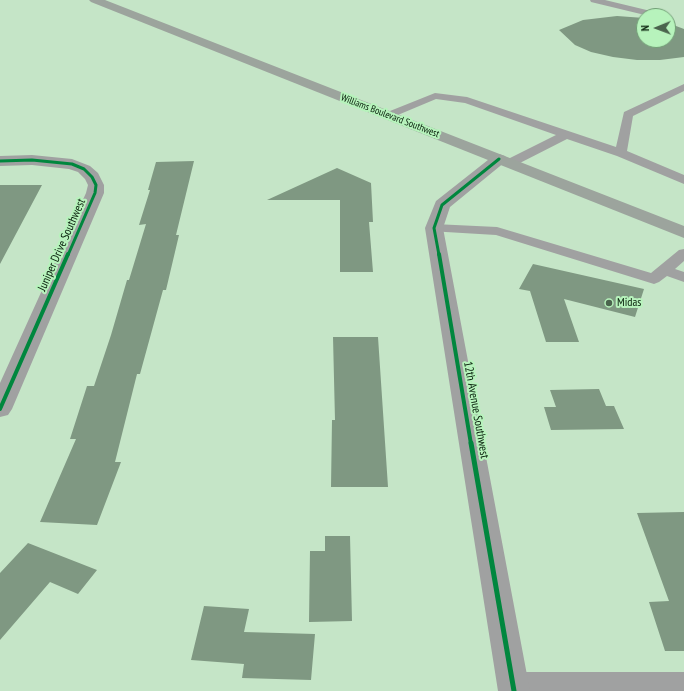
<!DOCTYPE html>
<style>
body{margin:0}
#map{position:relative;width:684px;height:691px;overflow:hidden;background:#c5e5c7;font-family:"PT Sans Narrow",sans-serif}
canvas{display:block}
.north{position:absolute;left:636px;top:8px;width:40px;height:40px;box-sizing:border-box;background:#b7f3bc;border:1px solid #719e75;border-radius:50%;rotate:269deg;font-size:11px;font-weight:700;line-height:16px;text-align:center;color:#081f0b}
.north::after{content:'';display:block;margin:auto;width:14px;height:18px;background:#4a644d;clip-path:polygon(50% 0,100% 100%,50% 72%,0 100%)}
</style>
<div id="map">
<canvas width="684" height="691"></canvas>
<div class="north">N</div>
</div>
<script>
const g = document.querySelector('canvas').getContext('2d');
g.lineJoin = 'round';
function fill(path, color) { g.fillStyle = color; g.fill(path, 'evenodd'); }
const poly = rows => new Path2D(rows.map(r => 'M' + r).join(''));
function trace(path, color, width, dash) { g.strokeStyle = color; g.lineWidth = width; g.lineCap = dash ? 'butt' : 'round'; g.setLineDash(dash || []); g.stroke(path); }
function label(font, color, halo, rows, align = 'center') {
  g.font = font + ' "PT Sans Narrow",sans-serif'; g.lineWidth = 4; g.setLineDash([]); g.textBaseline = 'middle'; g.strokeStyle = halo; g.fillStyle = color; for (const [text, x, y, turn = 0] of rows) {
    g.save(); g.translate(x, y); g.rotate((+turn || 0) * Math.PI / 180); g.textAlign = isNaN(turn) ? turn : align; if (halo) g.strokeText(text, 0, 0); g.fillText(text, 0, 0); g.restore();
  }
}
fill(poly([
 [617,16,644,18,644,40,668,40,668,23,684,29,684,57,660,60,637,60,613,57,591,52,575,45,559,30,583,20],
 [194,161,176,235,179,235,166,290,163,290,140,374,137,374,115,462,121,462,97,525,40,522,76,439,70,439,87,386,94,386,111,335,127,280,129,280,146,224,139,225,150,190,148,190,156,162],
 [337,168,371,183,373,222,369,222,373,272,340,272,340,200,267,200],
 [0,185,42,185,0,264],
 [533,264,644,289,635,317,564,299,579,342,546,342,530,291,519,289],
 [333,337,378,337,388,487,331,487,332,420,335,420],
 [599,389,606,406,614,406,624,429,551,430,544,407,556,407,550,390],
 [684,512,684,651,665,651,649,602,669,601,637,513],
 [325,536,350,536,352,621,309,622,310,551,325,551],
 [28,543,97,570,78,594,50,582,0,640,0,573],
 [204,606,249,609,244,632,315,634,311,680,242,678,244,664,191,660]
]), '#7f9882');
fill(poly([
 [590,0,605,0,659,13,661,15,649,16,591,2,590,0],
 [684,84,684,91,633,116,627,151,684,175,684,184,617,156,567,139,514,166,506,166,504,163,506,160,556,135,465,103,436,99,393,117,385,117,383,115,385,113,435,93,467,97,616,147,624,112,684,84],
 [434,224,497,227,651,273,679,250,684,249,684,261,675,269,684,272,684,282,667,276,659,282,654,284,496,235,429,231,427,228,429,225,434,224],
 [513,672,684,672,684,691,504,691,500,683,504,675,513,672]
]), '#a0a1a1');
fill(poly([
 [32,155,72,159,90,166,98,173,104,185,104,193,12,409,8,415,0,417,0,383,86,193,88,185,85,179,78,172,69,169,32,165,0,166,0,156,32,155]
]), '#a0a1a1');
fill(poly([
 [499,154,505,156,507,159,505,162,450,207,443,228,530,691,498,691,425,228,436,201,493,156,499,154]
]), '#a0a1a1');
fill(poly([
 [89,0,105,0,684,226,684,238,91,2,89,0]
]), '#9ca49d');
trace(poly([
 [0,161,32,160,72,164,84,169,92,177,96,185,95,193,68,255],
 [439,255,434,228,442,205,499,159]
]), '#00873e', 3);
trace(poly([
 [439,254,471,444],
 [0,409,68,254]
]), '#00873e', 4);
trace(poly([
 [471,443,514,691]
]), '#00873e', 5);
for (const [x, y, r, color] of [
 [609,303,4,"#4a644d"]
]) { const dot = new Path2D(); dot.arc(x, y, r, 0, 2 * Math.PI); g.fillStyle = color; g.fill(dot); trace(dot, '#b7f3bc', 1.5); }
label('10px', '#081f0b', '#b7f3bc', [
 ["Williams Boulevard Southwest",390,116,21]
]);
label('12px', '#081f0b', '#b7f3bc', [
 ["Juniper Drive Southwest",62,245,-66],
 ["12th Avenue Southwest",476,410,80]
]);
label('12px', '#081f0b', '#b7f3bc', [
 ["Midas",617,303]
], 'left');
</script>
